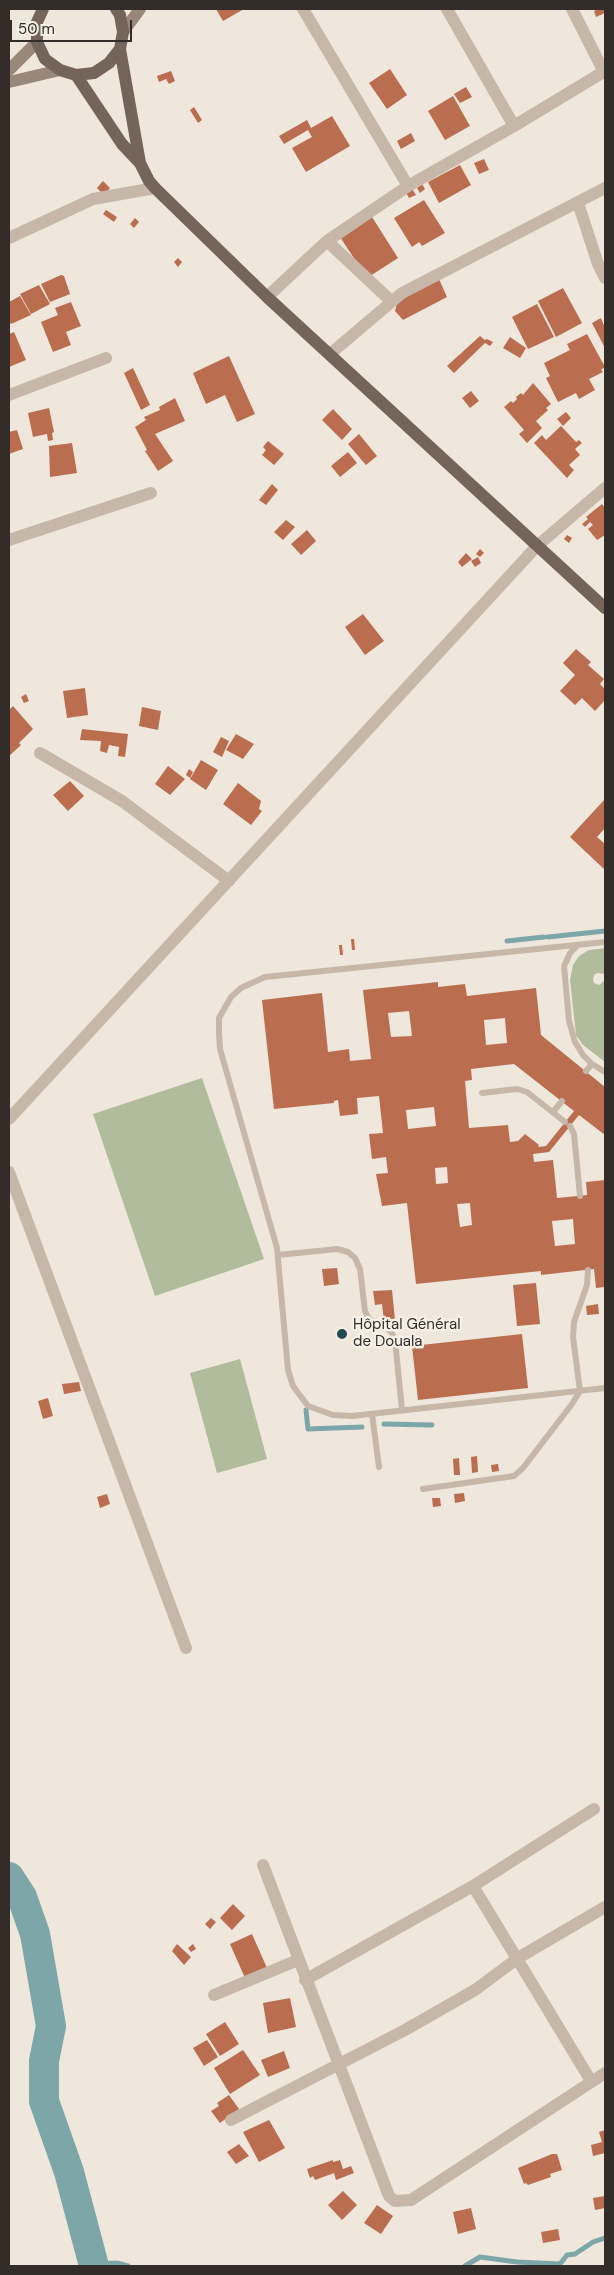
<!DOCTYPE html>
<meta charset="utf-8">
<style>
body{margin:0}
#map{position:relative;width:614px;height:2275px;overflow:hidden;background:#efe7dc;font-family:"DM Sans",sans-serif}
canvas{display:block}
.frame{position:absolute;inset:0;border:10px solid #342c28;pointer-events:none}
.scale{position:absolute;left:10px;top:20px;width:122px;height:22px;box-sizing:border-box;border:2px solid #342c28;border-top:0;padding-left:6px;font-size:15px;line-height:18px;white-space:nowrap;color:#342c28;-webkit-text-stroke:4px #f7f0e7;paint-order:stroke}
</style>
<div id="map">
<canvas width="614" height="2275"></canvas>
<div class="frame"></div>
<div class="scale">50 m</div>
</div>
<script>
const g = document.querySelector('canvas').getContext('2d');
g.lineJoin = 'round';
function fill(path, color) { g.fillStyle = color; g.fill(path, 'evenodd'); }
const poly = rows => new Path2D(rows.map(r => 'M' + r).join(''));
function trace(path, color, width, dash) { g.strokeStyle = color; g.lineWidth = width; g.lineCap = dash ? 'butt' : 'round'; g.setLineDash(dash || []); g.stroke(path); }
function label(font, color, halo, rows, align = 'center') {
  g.font = font + ' "DM Sans",sans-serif'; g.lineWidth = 5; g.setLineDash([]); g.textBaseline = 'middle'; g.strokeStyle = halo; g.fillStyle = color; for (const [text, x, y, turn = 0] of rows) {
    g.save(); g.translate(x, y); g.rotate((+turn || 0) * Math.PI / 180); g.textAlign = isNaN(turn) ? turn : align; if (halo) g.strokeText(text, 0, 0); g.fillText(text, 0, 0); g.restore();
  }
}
fill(poly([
 [605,948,605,978,604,974,598,973,594,975,593,980,594,983,599,985,605,980,605,1062,583,1045,576,1035,570,980,573,965,579,956,589,950],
 [202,1078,264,1259,155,1296,93,1114],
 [240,1359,267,1459,217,1473,190,1373]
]), '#b1bc9d');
trace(poly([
 [548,937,605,931],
 [507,941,544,937],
 [306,1410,308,1429,362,1427],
 [384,1424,432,1425],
 [93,2264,117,2263,128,2266],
 [465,2266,480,2257,517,2262,560,2264,567,2255,575,2254,593,2242,605,2238]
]), '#7da6a9', 5);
trace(poly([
 [9,1877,22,1897,35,1934,51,2026,44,2061,44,2101,69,2172,94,2266]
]), '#7da6a9', 30);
fill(poly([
 [216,9,244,9,223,21],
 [598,9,605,9,605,13,596,17,594,11],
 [390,69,407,95,387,109,369,83],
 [171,71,175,81,169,84,166,79,159,82,157,76],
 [466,87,472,97,460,103,454,94],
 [453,96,470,126,445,140,428,111],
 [194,107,202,120,198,123,190,110],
 [332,116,350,146,306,172,292,148,312,137,308,130,284,144,279,136,307,120,311,128],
 [411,133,415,141,401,149,397,141],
 [484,159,489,170,479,174,474,163],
 [460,165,471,185,439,203,428,182],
 [103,181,110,188,104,195,97,188],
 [422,184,425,189,420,193,417,188],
 [411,187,416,195,409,198,405,191],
 [424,200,445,233,422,246,419,242,412,247,394,218],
 [106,210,117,217,114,222,103,214],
 [372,217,398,258,367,278,340,237],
 [135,218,139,222,134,228,130,224],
 [178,258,182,262,178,267,174,262],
 [61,275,64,276,70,294,50,302,41,284],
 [439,279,447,297,403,320,395,311,398,299],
 [39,285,50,304,31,314,20,294],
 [563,288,582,323,556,337,538,301],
 [20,296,31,315,11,324,9,321,9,302],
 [71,302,81,326,66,332,71,345,53,352,41,322,58,315,55,308],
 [537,304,554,337,528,349,512,317],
 [601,318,605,328,605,348,592,323],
 [14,332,26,360,9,367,9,334],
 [587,334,605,367,601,370,603,372,589,379,595,390,579,399,576,393,558,402,546,378,550,376,544,363,570,350,567,344],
 [480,336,485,340,487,339,493,342,490,346,485,343,454,373,447,366],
 [510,337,526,348,520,358,503,348],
 [229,356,255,414,237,422,225,395,206,404,193,373],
 [133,368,150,405,141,410,124,373],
 [533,383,551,404,546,408,548,410,536,421,542,428,527,443,519,434,524,430,504,407,511,401,513,403,517,399,516,397,521,393,523,395],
 [471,391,479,401,470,408,462,398],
 [175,398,185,421,155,434,173,461,158,471,145,451,147,450,135,427,146,420,144,417,160,410,159,407],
 [49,408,54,432,52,433,53,440,48,441,47,434,33,437,28,413],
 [333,409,352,429,342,440,322,420],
 [566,412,571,418,563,426,557,419],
 [561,426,576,442,579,440,582,443,575,449,580,455,569,465,574,470,567,478,534,443,542,435,546,440],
 [17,430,23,449,9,454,9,432],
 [359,434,377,456,366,465,348,444],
 [268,441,284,454,274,465,262,455,266,450,263,447],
 [72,443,77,473,50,477,49,446],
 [348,452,357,463,340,477,331,466],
 [272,484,278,490,266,505,259,500],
 [602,504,605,508,605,535,597,540,588,529,593,525,590,522,585,527,582,524,588,519,586,517],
 [286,520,295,527,283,540,274,532],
 [307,530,316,541,301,555,291,544],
 [567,535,572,538,569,543,564,539],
 [480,549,484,553,480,557,476,554],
 [466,553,472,559,462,567,458,562],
 [478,557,481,563,475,567,471,561],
 [363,614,384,641,365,655,345,627],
 [576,649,591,662,588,665,604,679,600,684,605,689,605,700,595,711,582,698,575,705,560,691,575,675,563,663],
 [85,688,88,715,67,718,63,691],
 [26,694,29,701,24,703,21,697],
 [13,706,33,729,19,743,21,745,9,756,9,710],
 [142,707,161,711,158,730,139,726],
 [82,729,128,734,125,757,118,756,119,747,109,745,107,753,100,751,101,741,80,740],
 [236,734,254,744,243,759,226,750],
 [221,737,229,741,222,757,213,752],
 [201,760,218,770,206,790,190,779],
 [168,766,185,779,170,795,155,784],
 [189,769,193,772,190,778,186,775],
 [70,781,84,796,68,811,53,795],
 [238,783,261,801,259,809,262,811,251,825,223,804],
 [605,799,605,828,597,837,605,844,605,870,570,837],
 [351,939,354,939,355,950,352,950],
 [339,945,342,945,343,955,340,955],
 [438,982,438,987,465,984,467,996,536,988,541,1035,605,1087,605,1135,579,1115,549,1152,533,1154,534,1162,553,1160,557,1198,587,1195,586,1182,605,1180,605,1287,596,1288,594,1269,541,1275,541,1271,416,1284,407,1203,382,1206,376,1174,388,1173,386,1157,372,1159,369,1134,383,1133,379,1096,357,1098,358,1114,340,1116,338,1100,334,1101,334,1103,274,1109,262,1000,322,993,328,1052,349,1049,350,1061,371,1059,363,990],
 [409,1011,412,1036,391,1037,388,1013],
 [505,1018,507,1043,486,1045,484,1020],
 [514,1064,574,1111,546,1146,538,1147,539,1145,525,1134,518,1141,510,1142,508,1125,469,1128,465,1081,472,1080,471,1069],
 [434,1107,436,1126,408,1129,406,1110],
 [447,1167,448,1183,436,1184,435,1168],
 [470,1203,472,1225,460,1227,457,1204],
 [573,1219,575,1244,555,1246,552,1221],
 [337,1268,339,1284,324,1286,322,1269],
 [536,1283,540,1324,517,1326,513,1285],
 [392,1290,395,1320,384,1321,382,1304,375,1305,373,1291],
 [598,1304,599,1314,587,1315,586,1306],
 [522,1334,528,1388,418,1400,412,1346],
 [79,1382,81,1391,64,1394,62,1384],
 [48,1398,53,1416,43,1419,38,1401],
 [477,1456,478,1472,472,1473,471,1457],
 [459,1458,460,1475,454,1475,453,1459],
 [498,1464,499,1471,492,1472,491,1465],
 [464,1493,465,1501,455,1503,454,1494],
 [107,1494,110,1504,100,1508,97,1497],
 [432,1498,440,1498,441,1506,433,1507],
 [233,1904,245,1916,232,1930,220,1918],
 [211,1918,216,1922,210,1929,205,1924],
 [252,1934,267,1968,245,1978,230,1944],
 [177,1944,191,1957,184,1965,172,1951],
 [193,1944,196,1949,191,1952,188,1948],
 [290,1998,296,2027,268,2033,263,2003],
 [225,2022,239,2044,220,2056,206,2034],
 [207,2040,218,2057,204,2066,193,2048],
 [243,2050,260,2075,230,2094,214,2068],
 [284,2051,290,2068,268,2077,261,2060],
 [229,2095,239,2109,220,2123,211,2111,219,2106,217,2103],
 [269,2120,285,2148,259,2162,243,2132],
 [605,2130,605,2153,593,2156,591,2145,602,2142,599,2132],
 [239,2144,249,2156,236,2164,227,2152],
 [552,2154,557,2154,562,2170,550,2174,551,2177,528,2185,526,2183,524,2184,518,2168],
 [333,2160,333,2162,340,2160,343,2169,351,2166,354,2173,336,2180,334,2173,315,2180,313,2176,310,2178,307,2169],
 [343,2191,357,2205,342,2220,328,2205],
 [605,2196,605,2208,595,2210,593,2198],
 [377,2205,393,2216,381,2234,364,2223],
 [471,2208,476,2229,458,2234,453,2212],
 [558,2229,560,2240,543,2243,541,2232]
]), '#ba6d4f');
trace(poly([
 [605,942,265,977,241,988,231,997,219,1018,219,1033,220,1049,277,1248,288,1370,293,1386,308,1406,333,1415,352,1416,605,1388],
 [578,945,570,953,564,966,569,1021,575,1042,583,1055,592,1064,605,1072],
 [586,1071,592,1064],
 [482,1093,517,1089,527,1092,565,1122],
 [553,1112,562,1101],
 [570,1126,574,1134,580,1196],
 [278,1255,337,1249,348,1252,355,1258,360,1269,365,1311,369,1319,391,1331,395,1340,402,1410],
 [372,1414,379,1467],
 [423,1489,514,1476,523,1468,572,1404,580,1391,573,1337,574,1322,587,1285,588,1270]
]), '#c6b7a9', 6);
trace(poly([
 [303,9,408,186],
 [447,9,514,126],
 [572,9,604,72],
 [578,203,598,264,605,278],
 [9,238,93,199,155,188],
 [327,241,391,301],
 [267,297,327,241,408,186,514,126,605,71],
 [330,354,402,293,605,188],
 [9,395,106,358],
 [9,540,151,493],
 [40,753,122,801,229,881],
 [9,1119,537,546,605,488],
 [9,1172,186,1648],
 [263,1865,389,2196,395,2201,411,2200,605,2073],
 [473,1886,591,2081],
 [305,1980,473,1886,594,1809],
 [214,1995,298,1960],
 [231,2120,405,2030,475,1990,518,1958,605,1907]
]), '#c6b7a9', 12);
trace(poly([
 [123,32,140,9],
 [9,70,37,42],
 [9,82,60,70]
]), '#99877a', 12);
trace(poly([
 [43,9,37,22,37,42,45,59,60,70,76,75,94,73,109,63,120,49,123,32,120,15,116,9],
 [120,49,140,163],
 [76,75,122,144,140,163,149,181,155,188,267,297,605,608]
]), '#74645a', 12);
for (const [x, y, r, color] of [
 [342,1334,6,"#224c51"]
]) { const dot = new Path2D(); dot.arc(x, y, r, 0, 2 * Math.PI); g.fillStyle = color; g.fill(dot); trace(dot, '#f7f0e7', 2); }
label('15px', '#342c28', '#f7f0e7', [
 ["Hôpital Général",353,1325],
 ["de Douala",353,1342]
], 'left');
</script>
